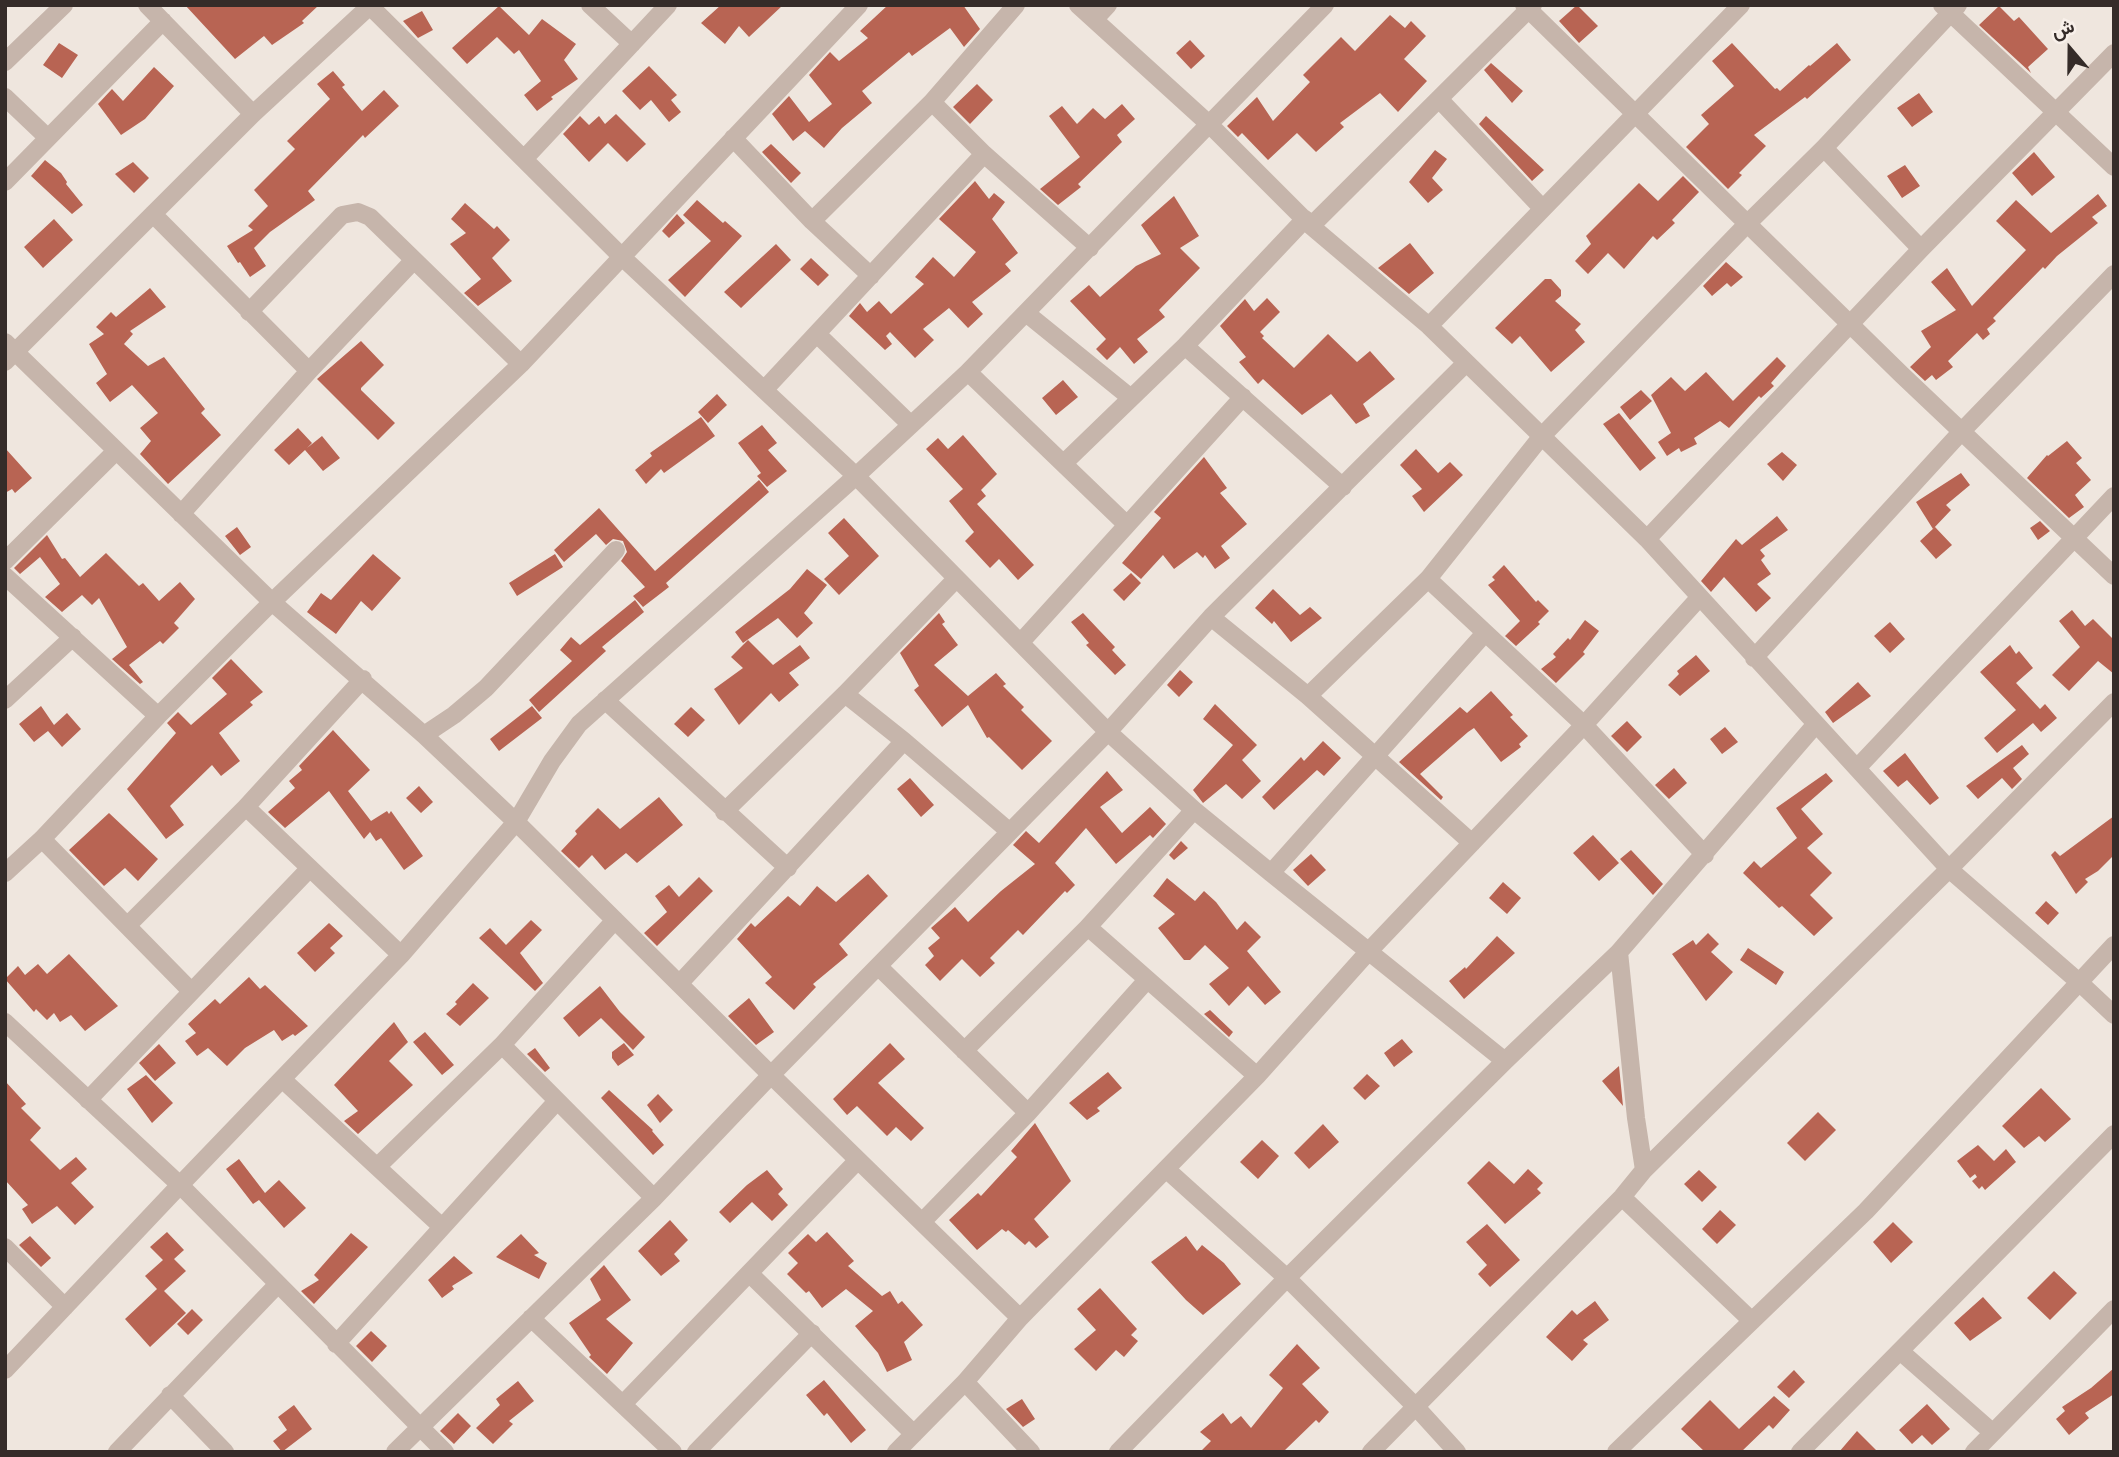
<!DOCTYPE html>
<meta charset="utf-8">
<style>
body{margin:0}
#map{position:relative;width:2119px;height:1457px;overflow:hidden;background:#efe6de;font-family:"Fira Sans",Vazirmatn,sans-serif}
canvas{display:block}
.frame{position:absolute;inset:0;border:7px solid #352c29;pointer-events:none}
.north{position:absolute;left:2035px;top:14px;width:70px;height:70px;-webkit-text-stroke:5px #f8f0ea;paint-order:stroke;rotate:340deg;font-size:19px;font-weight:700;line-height:28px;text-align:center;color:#352c29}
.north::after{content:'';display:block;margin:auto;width:24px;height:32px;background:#352c29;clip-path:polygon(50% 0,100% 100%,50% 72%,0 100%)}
</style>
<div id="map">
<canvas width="2119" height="1457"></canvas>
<div class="frame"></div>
<div class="north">ش</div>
</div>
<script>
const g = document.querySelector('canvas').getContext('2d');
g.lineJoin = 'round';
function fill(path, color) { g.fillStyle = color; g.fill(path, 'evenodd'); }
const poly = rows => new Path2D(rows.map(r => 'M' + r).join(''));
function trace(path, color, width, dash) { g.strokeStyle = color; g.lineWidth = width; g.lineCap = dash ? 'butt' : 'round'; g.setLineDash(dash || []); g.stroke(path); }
fill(poly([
 [185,5,319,5,302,21,304,23,272,45,264,36,235,59],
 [721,5,783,5,749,37,739,26,725,44,701,23],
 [888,5,963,5,980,29,964,47,950,28,912,56,909,52,862,91,872,103,842,128,824,148,805,131,793,141,772,114,789,96,809,122,832,104,809,75,830,52,839,61,868,38,860,31],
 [1577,5,1598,26,1579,43,1559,21],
 [499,6,529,35,542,19,576,44,564,60,578,79,551,97,553,99,537,111,524,95,541,81,519,50,514,54,497,37,467,64,452,48],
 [1999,6,2014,21,2019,17,2048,49,2028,67,2031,73,1979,25],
 [422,11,433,30,418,38,403,21],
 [1390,15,1405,28,1411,21,1426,36,1404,59,1427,81,1398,112,1380,93,1340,123,1344,127,1316,152,1297,133,1268,160,1242,133,1238,137,1227,126,1257,97,1273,121,1310,82,1303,75,1341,37,1355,51],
 [1190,40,1205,56,1191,69,1176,53],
 [59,43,78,55,62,78,43,65],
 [1732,43,1775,89,1777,88,1780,91,1809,65,1810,66,1837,43,1851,60,1807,99,1805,97,1754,135,1766,146,1739,173,1742,175,1728,189,1686,147,1709,124,1701,115,1734,86,1712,61],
 [1491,63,1523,91,1512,103,1484,70],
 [649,66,677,95,671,100,681,112,669,122,651,100,640,110,622,91],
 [154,67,174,86,145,119,121,135,98,104,112,89,123,101],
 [333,71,345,85,342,87,362,111,384,90,399,106,365,138,363,135,308,191,315,200,270,232,254,248,266,266,250,277,240,262,238,263,227,246,253,230,248,226,268,206,254,190,295,149,287,141,330,99,317,84],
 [977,84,993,100,970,124,953,107],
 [1919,93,1933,112,1912,127,1897,108],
 [1122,104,1135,119,1117,135,1122,142,1078,184,1081,187,1058,205,1040,189,1080,157,1049,116,1062,106,1077,124,1093,108,1105,119],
 [616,114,646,144,627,162,608,143,589,162,563,134,580,116,589,125,599,116,605,124],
 [1486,116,1544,170,1532,181,1479,124],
 [771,144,801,173,791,183,762,152],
 [1435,150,1447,159,1432,178,1443,190,1428,203,1409,182],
 [2034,152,2055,177,2032,196,2012,173],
 [45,160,61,173,67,182,66,184,83,205,72,214,31,176],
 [133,162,149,178,134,193,115,174],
 [1905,165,1920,186,1902,198,1887,176],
 [1683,176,1699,192,1672,220,1675,223,1657,240,1653,236,1624,269,1608,253,1588,274,1575,261,1591,244,1586,236,1639,183,1658,201],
 [975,181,989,199,994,193,1005,202,992,219,1018,253,1005,264,1011,271,972,302,983,314,968,328,949,308,923,329,934,340,915,358,890,332,886,336,892,344,885,350,849,316,860,303,867,312,879,301,891,314,924,284,915,277,933,257,954,277,976,252,939,219],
 [2098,194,2107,206,2092,217,2098,223,2057,256,2045,269,2043,267,1993,318,1996,321,1987,329,1990,334,1983,340,1977,333,1948,361,1953,367,1936,380,1932,375,1925,381,1910,367,1931,347,1921,331,1956,310,1931,282,1947,268,1972,306,2026,250,1996,221,2016,200,2051,233],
 [1174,196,1199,236,1180,248,1200,268,1159,310,1165,317,1137,339,1148,352,1134,364,1120,347,1107,360,1096,349,1106,339,1070,301,1089,285,1100,297,1136,266,1161,254,1141,225],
 [697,200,723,223,725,221,742,236,685,297,668,280,711,241,683,215],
 [465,203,494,229,497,226,510,240,492,258,512,281,478,306,464,293,481,279,450,244,466,233,451,219],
 [677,214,685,223,669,238,662,231],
 [54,219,73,240,43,268,24,247],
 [1410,243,1434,273,1409,294,1378,268],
 [776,244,791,260,741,308,724,292],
 [811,258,829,275,818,286,800,269],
 [1726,262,1743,277,1731,287,1727,283,1712,296,1703,286],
 [1545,279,1551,279,1561,290,1561,296,1555,301,1581,324,1575,330,1585,342,1551,372,1520,336,1512,344,1495,328],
 [150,288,166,307,130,331,133,334,124,344,148,366,164,357,205,409,201,413,221,435,168,484,140,454,151,441,140,428,158,413,132,385,110,402,96,383,107,374,89,344,104,334,96,327,111,312,116,317],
 [1267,298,1280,312,1260,332,1264,336,1262,338,1294,368,1328,334,1357,362,1370,351,1395,379,1363,404,1370,416,1356,424,1331,394,1302,415,1263,379,1258,384,1239,362,1246,357,1220,326,1245,299,1254,311],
 [361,341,384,365,361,388,361,390,395,423,378,440,317,379],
 [1777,357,1786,366,1771,383,1774,386,1761,398,1759,396,1729,428,1720,421,1694,438,1697,444,1681,452,1679,448,1667,456,1658,442,1671,433,1651,395,1671,377,1685,391,1706,372,1733,401],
 [1063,380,1078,397,1056,415,1042,398],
 [1641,390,1652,401,1630,420,1620,407],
 [717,394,727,405,708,423,698,412],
 [1619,413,1656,458,1640,471,1603,424],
 [701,417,715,436,664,473,661,469,646,484,635,470,652,456,650,453],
 [762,425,777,443,768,450,787,471,767,487,757,476,761,473,738,443],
 [298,428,312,443,307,448,322,436,340,458,323,471,305,450,289,465,274,450],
 [963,435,997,474,981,490,986,496,977,504,1034,565,1018,580,999,559,990,568,965,541,974,532,949,501,963,489,926,449,938,438,948,449],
 [2067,441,2082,458,2076,463,2091,480,2075,495,2084,507,2069,518,2027,478,2047,455,2048,456],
 [5,448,32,478,15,493,12,489,5,493],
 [1416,449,1438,473,1450,462,1463,475,1424,512,1412,496,1422,489,1400,465],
 [1782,452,1797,465,1783,481,1767,464],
 [1204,457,1227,488,1220,493,1247,524,1221,546,1230,558,1215,569,1205,555,1203,558,1197,552,1174,569,1163,555,1141,579,1122,563,1161,518,1154,512],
 [1961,473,1970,485,1946,505,1951,510,1933,529,1916,502],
 [759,480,769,492,666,583,669,587,643,607,633,596,645,587,621,561,627,552,623,541,613,539,606,545,596,534,564,562,554,550,599,508,655,571],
 [1777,516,1788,530,1760,550,1765,556,1761,560,1771,574,1757,584,1771,598,1756,612,1724,577,1711,592,1701,581,1736,539,1742,545],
 [844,518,879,556,839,595,824,579,849,556,828,533],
 [2040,521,2050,531,2038,540,2030,528],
 [237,527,251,547,240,555,225,536],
 [1935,527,1952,545,1936,559,1920,541],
 [47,535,62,559,65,558,80,577,106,553,139,586,143,583,159,601,180,582,195,599,174,623,179,628,163,644,160,641,129,665,143,682,140,684,112,659,127,647,99,598,92,605,82,595,62,612,45,597,60,584,40,557,20,574,14,568],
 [373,554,401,578,372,611,361,601,336,634,307,612,321,593,331,600],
 [555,554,563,567,517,596,509,583],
 [1504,565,1536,602,1538,600,1549,611,1538,622,1540,624,1516,646,1505,636,1520,621,1488,585,1495,580,1492,577],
 [807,569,827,585,804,613,813,623,797,638,778,618,743,643,735,632,790,589],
 [1131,573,1141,583,1124,601,1113,590],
 [1273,589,1300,615,1310,607,1322,618,1291,642,1274,621,1272,624,1255,608],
 [635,600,644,612,602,647,606,651,539,712,529,700,572,661,560,650,571,637,580,645],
 [2072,610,2085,626,2093,619,2114,640,2114,674,2098,661,2069,691,2052,675,2080,647,2059,621],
 [939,613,945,622,942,624,958,645,934,665,968,696,996,673,1006,684,1003,686,1024,707,1021,710,1052,741,1022,770,989,737,987,738,968,705,942,727,914,690,919,686,900,653],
 [1083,613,1115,647,1112,650,1126,665,1115,675,1086,645,1089,643,1071,622],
 [1585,620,1599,631,1583,652,1585,654,1556,683,1541,669,1556,657,1553,654,1568,638,1570,640],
 [1890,622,1905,639,1890,653,1874,636],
 [748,640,773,665,800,645,810,658,789,673,799,685,779,702,771,693,739,725,714,689,743,668,731,657],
 [2010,645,2016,654,2019,651,2033,668,2016,683,2040,709,2045,704,2057,718,2041,732,2033,723,1997,753,1984,738,2016,710,1980,672],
 [1696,655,1710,671,1680,696,1668,685,1679,674,1677,671],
 [231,659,263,692,250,702,253,705,219,733,240,761,221,776,212,765,170,806,184,825,166,839,127,789,176,733,167,723,178,712,191,725,227,694,212,678],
 [1180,670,1193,682,1179,697,1167,685],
 [1858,682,1871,696,1833,723,1825,712],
 [1491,691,1513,715,1510,717,1528,736,1519,744,1521,747,1501,762,1474,728,1468,732,1420,774,1443,797,1441,800,1399,762,1460,707,1467,713],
 [1215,704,1257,745,1242,760,1261,781,1242,799,1226,784,1203,803,1193,790,1233,745,1203,719],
 [41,706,54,725,67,713,81,729,62,747,48,731,34,742,19,724],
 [532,706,542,718,499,751,490,739],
 [691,707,705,720,688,737,674,724],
 [1627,721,1642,737,1627,752,1611,736],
 [1725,727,1738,742,1722,754,1710,739],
 [333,730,370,770,348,791,371,821,387,811,389,814,391,811,423,856,404,870,381,838,376,841,370,832,364,839,329,791,285,828,268,812,295,788,289,781,302,770,299,766],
 [1323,741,1341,758,1324,776,1317,770,1274,810,1262,797,1301,757,1304,761],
 [2022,745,2029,754,2013,768,2022,779,2012,789,2002,778,1978,799,1966,786],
 [1905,753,1939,798,1930,805,1907,780,1898,787,1883,771],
 [1674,768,1687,783,1669,799,1655,785],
 [1107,771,1123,790,1100,807,1122,833,1150,807,1166,824,1153,838,1150,835,1116,864,1086,828,1055,863,1075,885,1067,893,1065,891,1023,935,1018,930,990,958,995,963,980,977,962,959,940,981,925,965,934,956,928,948,940,938,931,928,955,907,968,922,1001,891,1035,864,1013,845,1026,831,1039,843],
 [1826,773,1833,781,1801,809,1823,834,1807,848,1832,873,1810,895,1833,918,1814,936,1782,906,1779,908,1743,873,1754,861,1761,868,1797,838,1776,808],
 [910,778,934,805,921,817,897,789],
 [419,786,433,802,421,813,406,798],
 [659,797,683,825,637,863,626,853,605,870,592,855,579,868,561,851,577,834,575,831,598,808,620,829],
 [109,813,158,859,138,881,125,868,104,886,69,850],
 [2114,816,2114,855,2098,871,2085,879,2088,882,2076,894,2051,855,2055,851,2060,856],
 [1593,835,1619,863,1599,881,1573,853],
 [1181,841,1188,848,1174,860,1169,855],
 [1631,850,1663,884,1653,895,1620,859],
 [1311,854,1326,870,1308,886,1293,870],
 [868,874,888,896,839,944,848,955,813,984,816,987,794,1010,765,983,772,977,737,939,751,923,755,927,788,896,800,906,817,886,836,902],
 [699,877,713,891,657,946,644,933,667,912,655,896,669,885,679,897],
 [1167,878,1195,901,1204,891,1216,902,1237,930,1245,921,1261,937,1247,951,1281,992,1265,1005,1248,986,1229,1006,1209,984,1229,968,1205,945,1190,960,1184,960,1158,928,1175,914,1153,896],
 [1503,882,1521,898,1507,914,1489,898],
 [2046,901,2059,913,2048,925,2035,913],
 [531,920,542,930,520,953,543,983,535,991,479,938,490,928,506,945],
 [329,923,343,936,330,948,335,953,315,972,297,953],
 [1708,933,1719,944,1711,952,1733,972,1706,1001,1672,954,1693,940,1696,945],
 [1497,936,1515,953,1464,999,1449,981,1465,967,1466,969],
 [1748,948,1784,972,1776,985,1740,960],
 [69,954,118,1006,85,1031,71,1015,60,1022,54,1013,47,1020,36,1009,34,1012,5,979,18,966,25,975,38,964,47,974],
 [249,977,260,989,265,985,308,1026,295,1036,293,1034,282,1041,274,1030,245,1048,227,1066,208,1048,197,1056,185,1041,196,1033,188,1024,215,999,220,1004],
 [473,983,489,998,460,1026,446,1014,457,1004,455,1002],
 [600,986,620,1012,645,1037,633,1050,601,1018,579,1037,563,1018],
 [749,998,774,1032,756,1045,728,1016],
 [1210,1010,1233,1032,1229,1037,1204,1014],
 [394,1022,408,1042,389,1061,413,1085,358,1134,344,1121,358,1111,334,1085],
 [425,1032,454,1065,442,1075,413,1042],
 [1402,1039,1413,1052,1394,1067,1384,1053],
 [624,1043,634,1055,618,1066,612,1058,612,1052],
 [890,1043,905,1059,878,1083,924,1128,911,1141,896,1127,887,1136,857,1106,847,1115,833,1099],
 [159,1044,176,1063,155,1081,139,1063],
 [535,1048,550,1068,545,1072,527,1054],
 [1619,1066,1623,1106,1602,1081],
 [1108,1072,1122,1088,1097,1108,1100,1111,1087,1120,1069,1103],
 [1367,1074,1380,1086,1365,1100,1353,1088],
 [146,1075,173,1103,152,1123,127,1089],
 [5,1081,26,1104,21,1108,41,1128,30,1140,60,1170,76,1157,87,1169,71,1183,94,1207,75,1225,57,1206,32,1224,22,1209,28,1205,5,1180],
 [2041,1088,2071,1119,2045,1142,2039,1136,2024,1148,2002,1126],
 [609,1090,653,1130,652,1131,664,1145,653,1155,601,1098],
 [658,1094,673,1110,660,1123,647,1105],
 [1818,1112,1836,1130,1805,1161,1787,1143],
 [1035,1123,1071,1181,1034,1219,1049,1237,1036,1248,1029,1241,1025,1245,1008,1230,1006,1232,1002,1229,977,1250,949,1220,978,1193,981,1196,1017,1157,1011,1151],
 [1323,1124,1339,1142,1309,1169,1294,1153],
 [1262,1140,1279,1156,1258,1179,1240,1162],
 [1978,1145,1994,1161,2006,1149,2016,1162,1985,1190,1982,1186,1979,1189,1972,1181,1977,1177,1975,1174,1970,1178,1957,1161],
 [239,1159,265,1193,279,1180,306,1208,284,1228,259,1200,253,1204,226,1169],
 [1489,1161,1514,1184,1528,1169,1543,1183,1537,1189,1541,1193,1505,1224,1467,1183],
 [767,1170,783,1189,778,1194,788,1205,772,1221,752,1202,730,1223,719,1212,747,1185],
 [1699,1170,1717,1187,1702,1202,1684,1184],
 [1720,1210,1736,1225,1717,1244,1702,1229],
 [670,1220,688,1240,674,1254,680,1261,661,1276,638,1251],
 [1893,1222,1913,1242,1891,1263,1873,1242],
 [1487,1224,1520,1260,1490,1287,1478,1274,1487,1265,1466,1242],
 [167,1232,184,1250,174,1259,186,1271,164,1291,186,1313,150,1347,125,1319,157,1289,145,1276,163,1260,150,1247],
 [827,1232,854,1261,848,1266,882,1296,890,1291,898,1304,902,1301,923,1325,904,1342,912,1360,887,1372,878,1353,855,1326,873,1311,846,1289,822,1308,809,1291,806,1293,787,1274,798,1263,788,1253,808,1234,816,1242],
 [351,1233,368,1247,314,1304,301,1291,319,1280,314,1275],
 [521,1234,539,1253,534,1255,547,1263,539,1279,496,1257],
 [30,1236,51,1258,41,1267,19,1245],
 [1186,1236,1197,1251,1202,1245,1224,1263,1241,1284,1203,1315,1186,1300,1151,1262],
 [454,1256,473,1273,452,1286,454,1289,442,1298,428,1280],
 [604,1265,631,1300,606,1319,633,1343,607,1374,589,1357,591,1355,569,1323,601,1300,590,1279],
 [2054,1271,2077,1293,2050,1320,2027,1298],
 [1100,1288,1137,1329,1131,1335,1138,1341,1124,1357,1116,1350,1096,1371,1074,1349,1096,1330,1077,1309],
 [1983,1297,2002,1318,1970,1341,1954,1323],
 [1595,1301,1609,1320,1583,1340,1588,1344,1572,1361,1546,1337,1572,1310,1577,1315],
 [192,1309,203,1320,188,1335,177,1324],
 [371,1331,387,1346,372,1362,356,1346],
 [1297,1344,1320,1368,1302,1384,1329,1412,1319,1423,1316,1420,1283,1452,1200,1452,1211,1441,1200,1432,1223,1413,1231,1424,1241,1416,1251,1428,1283,1388,1269,1375],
 [2114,1368,2114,1394,2085,1413,2089,1418,2069,1435,2056,1419,2065,1411,2062,1407,2091,1388],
 [1794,1370,1805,1382,1789,1398,1777,1387],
 [824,1380,866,1430,851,1443,827,1413,824,1416,806,1395],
 [518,1381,534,1401,509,1421,513,1424,493,1444,476,1428,500,1405,496,1399],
 [1774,1396,1790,1410,1773,1429,1769,1425,1741,1452,1705,1452,1681,1429,1710,1400,1739,1429],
 [1022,1399,1035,1419,1023,1427,1006,1409],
 [1927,1404,1950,1429,1932,1445,1922,1435,1912,1444,1899,1430],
 [294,1405,312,1429,282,1452,273,1441,287,1430,278,1417],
 [458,1413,471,1426,454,1444,440,1431],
 [1857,1431,1878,1452,1839,1452]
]), '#b86453');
trace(poly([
 [147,5,253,114],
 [369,5,621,256,856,476,1108,732,1194,810,1271,873,1505,1061],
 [590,5,632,44],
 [1078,5,1210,125,1311,226,1429,326,1647,539,1949,869,2079,982,2114,1015],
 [1524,5,1902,375,2114,576],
 [1942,5,2114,167],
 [1095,19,1108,5],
 [5,62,64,5],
 [5,97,48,138],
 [1440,100,1542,208],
 [932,102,984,154,1090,248],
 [733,138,812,221,871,276],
 [1824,148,1921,249],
 [524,159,668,5],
 [5,182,163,21],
 [153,214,309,371],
 [812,221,932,102,1016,5],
 [1311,226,1533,5],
 [249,312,342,215,358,212,370,217,521,364],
 [1026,313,1131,398],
 [1429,326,1741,5],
 [817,334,911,425],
 [5,342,272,602,424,735,516,822,771,1075,1020,1318],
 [1185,346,1343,487],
 [5,362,253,114,371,5],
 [968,372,1127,525],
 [764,390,984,154],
 [1064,463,1185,346,1305,219],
 [181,514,309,371,414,260],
 [1647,539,1921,249,2114,53],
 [5,561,116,451],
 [5,576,158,716],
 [1428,579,1584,725,1705,855],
 [1211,617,1308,696,1472,843],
 [1021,642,1243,397],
 [1754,658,1962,431,2114,274],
 [845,694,904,741,1010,832],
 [1308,696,1428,579,1541,437,1747,224,1824,148,1958,5],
 [5,700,73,637],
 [605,700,788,868],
 [424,735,454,715,486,688,616,550],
 [1858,767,2114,496],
 [246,807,401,955],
 [724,812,845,694,956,579],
 [42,839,191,991],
 [5,873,42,839,158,716,272,602,521,364,859,5],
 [1271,873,1485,633],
 [128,925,246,807,363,679],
 [1088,927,1257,1076],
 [878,966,1028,1113],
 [679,984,904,741],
 [5,1022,180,1185,445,1452],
 [502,1045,654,1198],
 [964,1051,1088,927,1194,810],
 [282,1079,442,1227],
 [88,1100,310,868],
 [378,1166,502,1045,615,920],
 [1166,1169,1287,1278,1416,1407,1457,1452],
 [1644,1170,1949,869,2114,702],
 [1622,1197,1752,1321],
 [922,1222,1028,1113,1147,980],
 [5,1247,65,1307],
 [749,1273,914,1434],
 [531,1318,673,1452],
 [336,1344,557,1101],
 [1900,1351,1992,1432],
 [5,1370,180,1185,401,955,516,822,552,761,579,724,856,476,968,372,1325,5],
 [965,1382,1031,1452],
 [170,1395,225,1452],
 [623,1404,858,1160],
 [117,1452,278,1284],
 [395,1452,654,1198,771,1075,1108,732,1211,617,1465,364],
 [696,1452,812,1333],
 [896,1452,965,1382,1020,1318,1257,1076,1369,951,1584,725,1699,598],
 [1118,1452,1287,1278,1505,1061,1619,952],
 [1371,1452,1622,1197,1644,1170,1636,1118,1619,952,1816,724],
 [1616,1452,1866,1211,2114,945],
 [1800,1452,2114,1134],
 [1974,1452,2114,1309]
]), '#c6b5ab', 18);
</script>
